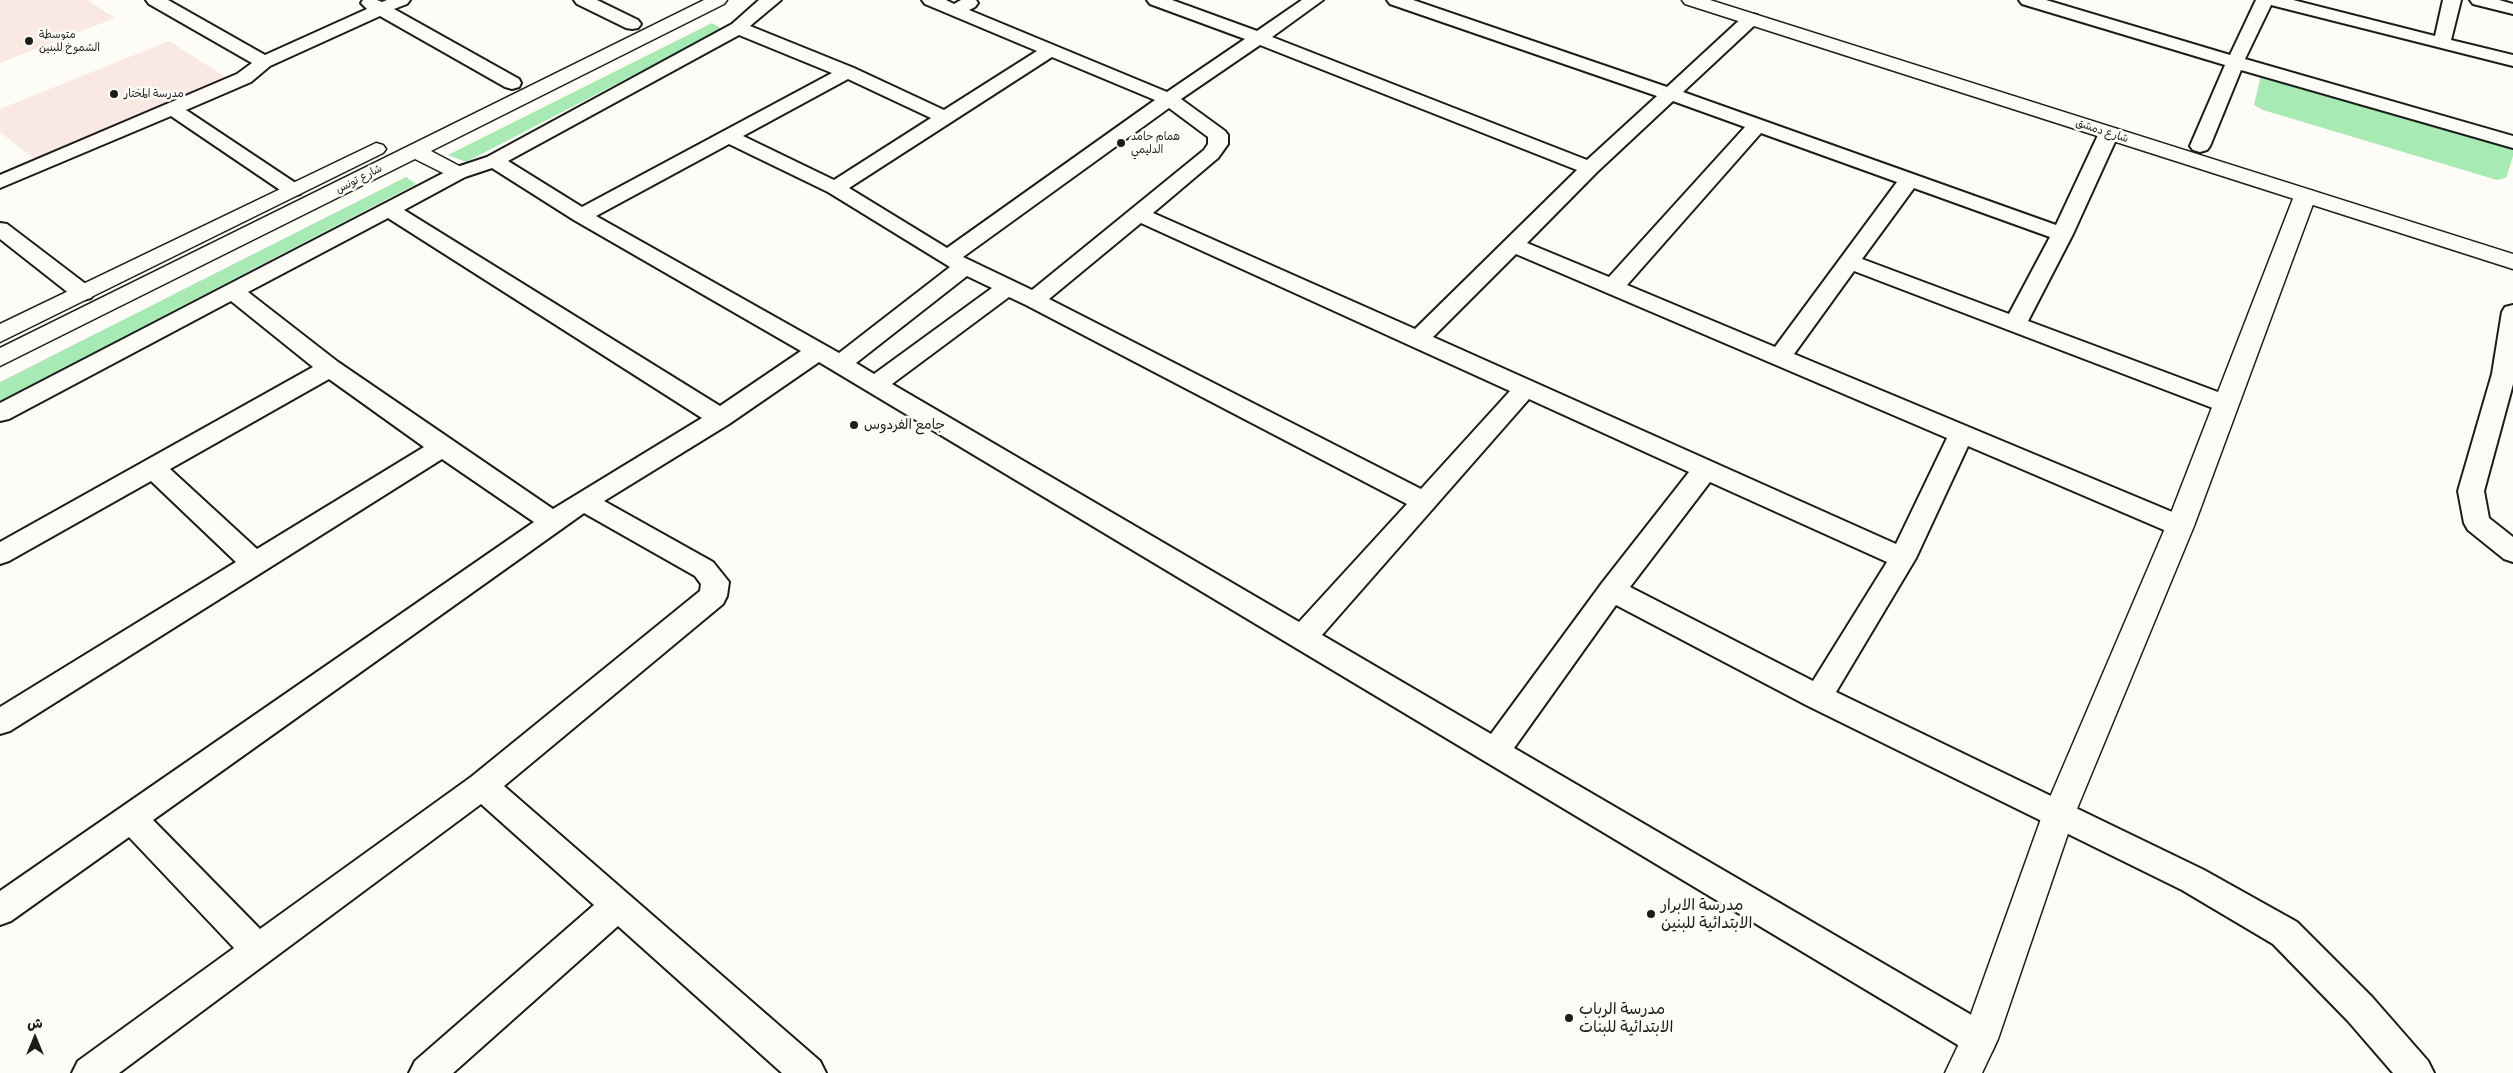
<!DOCTYPE html>
<meta charset="utf-8">
<style>
body{margin:0}
#map{position:relative;width:2513px;height:1073px;overflow:hidden;background:#fdfcf7;font-family:Delius,"Playpen Sans Arabic",sans-serif}
canvas{display:block}
.north{position:absolute;left:10px;top:1013px;width:50px;height:50px;-webkit-text-stroke:4px #fdfcf7;paint-order:stroke;rotate:0deg;font-size:14px;font-weight:700;line-height:20px;text-align:center;color:#1c1c1c}
.north::after{content:'';display:block;margin:auto;width:18px;height:22px;background:#1c1c1c;clip-path:polygon(50% 0,100% 100%,50% 72%,0 100%)}
</style>
<div id="map">
<canvas width="2513" height="1073"></canvas>
<div class="north">ش</div>
</div>
<script>
const g = document.querySelector('canvas').getContext('2d');
g.lineJoin = 'round';
function fill(path, color) { g.fillStyle = color; g.fill(path, 'evenodd'); }
const poly = rows => new Path2D(rows.map(r => 'M' + r).join(''));
function trace(path, color, width, dash) { g.strokeStyle = color; g.lineWidth = width; g.lineCap = dash ? 'butt' : 'round'; g.setLineDash(dash || []); g.stroke(path); }
function label(font, color, halo, rows, align = 'center') {
  g.font = font + ' Delius,"Playpen Sans Arabic",sans-serif'; g.lineWidth = 5; g.setLineDash([]); g.textBaseline = 'middle'; g.strokeStyle = halo; g.fillStyle = color; for (const [text, x, y, turn = 0] of rows) {
    g.save(); g.translate(x, y); g.rotate((+turn || 0) * Math.PI / 180); g.textAlign = isNaN(turn) ? turn : align; if (halo) g.strokeText(text, 0, 0); g.fillText(text, 0, 0); g.restore();
  }
}
fill(poly([
 [0,0,87,0,115,18,0,63],
 [169,41,227,78,36,160,0,132,0,109]
]), '#fae8e2');
fill(poly([
 [712,23,722,29,466,162,448,155],
 [2261,75,2513,146,2513,156,2506,178,2497,180,2263,110,2254,105],
 [406,177,416,184,0,401,0,382]
]), '#a7eab4');
const minor = poly([
 [146,0,168,0,265,55,367,9,361,3,363,0,377,0,382,2,387,0,410,0,407,4,394,9,519,79,521,83,519,87,512,89,505,87,380,16,270,66,251,82,186,110,300,186,303,190,300,194,293,196,286,194,171,116,0,188,0,175,237,74,252,63,149,4,146,0],
 [574,0,597,0,638,20,641,24,638,28,632,29,626,28,577,4,574,0],
 [759,0,781,0,750,26,854,68,944,110,1037,51,925,4,922,0,946,0,954,4,961,0,976,0,978,3,975,7,969,10,1167,92,1245,39,1150,4,1147,0,1172,0,1257,31,1302,0,1323,0,1272,37,1587,160,1657,96,1390,4,1387,0,1413,0,1667,87,1745,15,1751,14,1757,15,1760,19,1757,23,1683,92,2056,225,2099,133,2102,129,2116,129,2119,133,2073,234,2028,321,2234,398,2238,404,2234,410,2226,412,2218,410,1854,271,1794,354,2189,519,2193,526,2189,533,2180,536,2171,533,1968,446,1916,558,1836,692,2204,870,2297,922,2372,997,2428,1061,2434,1073,2393,1073,2348,1021,2273,944,2182,890,1808,706,1616,605,1514,748,1992,1027,1997,1039,1992,1051,1980,1056,1968,1051,819,362,729,424,604,501,713,562,729,582,727,596,723,604,504,786,820,1061,826,1073,782,1073,618,926,453,1073,409,1073,415,1061,594,905,481,804,119,1073,72,1073,78,1061,234,948,129,837,11,921,0,925,0,891,534,522,442,459,10,731,0,734,0,707,236,562,151,481,9,561,0,564,0,542,313,367,231,301,9,419,0,421,0,403,451,169,487,157,732,24,759,0],
 [739,35,832,73,582,207,508,161,739,35],
 [1260,45,1577,170,1415,329,1153,213,1218,158,1228,144,1228,135,1225,131,1181,99,1260,45],
 [1052,57,1155,100,947,248,849,188,1052,57],
 [848,79,931,118,834,180,743,136,848,79],
 [1673,101,1745,127,1609,277,1527,243,1597,172,1673,101],
 [1169,108,1208,137,1208,144,1204,150,1032,290,963,257,1169,108],
 [1761,133,1897,182,1775,347,1627,285,1761,133],
 [729,144,828,192,950,267,839,353,596,216,729,144],
 [492,168,574,220,801,351,720,406,404,210,465,177,492,168],
 [1914,188,2050,237,2009,314,1862,259,1914,188],
 [388,218,702,418,553,509,338,362,248,292,388,218],
 [1141,223,1510,391,1421,489,1049,299,1141,223],
 [1516,254,1947,438,1896,544,1433,337,1516,254],
 [967,276,992,288,874,374,856,363,967,276],
 [1009,297,1026,305,1407,504,1299,622,892,384,1009,297],
 [329,379,424,447,257,549,170,469,329,379],
 [1529,399,1689,472,1602,583,1491,734,1322,635,1529,399],
 [1710,482,1887,562,1813,681,1630,587,1710,482],
 [584,513,695,576,701,584,700,591,471,777,260,929,153,820,584,513],
 [2019,0,2046,0,2230,55,2256,0,2293,0,2435,36,2443,0,2461,0,2451,40,2513,55,2513,66,2271,5,2245,59,2513,136,2513,148,2241,70,2210,146,2207,150,2200,152,2193,150,2190,146,2225,65,2022,4,2019,0],
 [2470,0,2499,0,2513,4,2513,14,2473,4,2470,0],
 [0,223,7,224,91,288,94,293,91,298,83,300,75,298,0,239,0,223],
 [2513,305,2513,384,2484,491,2489,518,2513,537,2513,562,2504,559,2468,530,2464,523,2458,491,2492,374,2502,312,2505,307,2513,305]
]);
const tertiary = poly([
 [704,0,727,0,724,4,431,151,465,169,469,173,465,177,458,179,451,177,415,159,0,366,0,348,704,0],
 [376,143,383,145,386,149,383,153,0,342,0,324,376,143],
 [2305,190,2313,191,2316,196,2194,526,2074,816,1998,1039,1982,1073,1945,1073,1965,1031,2042,816,2166,526,2294,196,2297,191,2305,190]
]);
const secondary = poly([
 [1682,0,1710,0,2513,254,2513,269,1685,4,1682,0]
]);
trace(minor, '#1c1c1c', 4);
trace(tertiary, '#1c1c1c', 3);
trace(secondary, '#1c1c1c', 3);
fill(minor, '#fdfcf7');
fill(tertiary, '#fdfcf7');
fill(secondary, '#fdfcf7');
for (const [x, y, r, color] of [
 [29,41,5,"#1c1c1c"],
 [114,94,5,"#1c1c1c"],
 [1121,143,5,"#1c1c1c"],
 [854,425,5,"#1c1c1c"],
 [1651,914,5,"#1c1c1c"],
 [1569,1018,5,"#1c1c1c"]
]) { const dot = new Path2D(); dot.arc(x, y, r, 0, 2 * Math.PI); g.fillStyle = color; g.fill(dot); trace(dot, '#fdfcf7', 2); }
label('11px', '#1c1c1c', '#fdfcf7', [
 ["متوسطة",39,35],
 ["الشموخ للبنين",39,48],
 ["مدرسة المختار",124,94],
 ["همام حامد",1131,137],
 ["الدليمي",1131,150]
], 'left');
label('11px', '#1c1c1c', '#fdfcf7', [
 ["شارع دمشق",2102,131,18],
 ["شارع تونس",359,179,-27]
]);
label('14px', '#1c1c1c', '#fdfcf7', [
 ["جامع الفردوس",864,425]
], 'left');
label('16px', '#1c1c1c', '#fdfcf7', [
 ["مدرسة الابرار",1661,905],
 ["الابتدائية للبنين",1661,923],
 ["مدرسة الرباب",1579,1009],
 ["الابتدائية للبنات",1579,1027]
], 'left');
</script>
